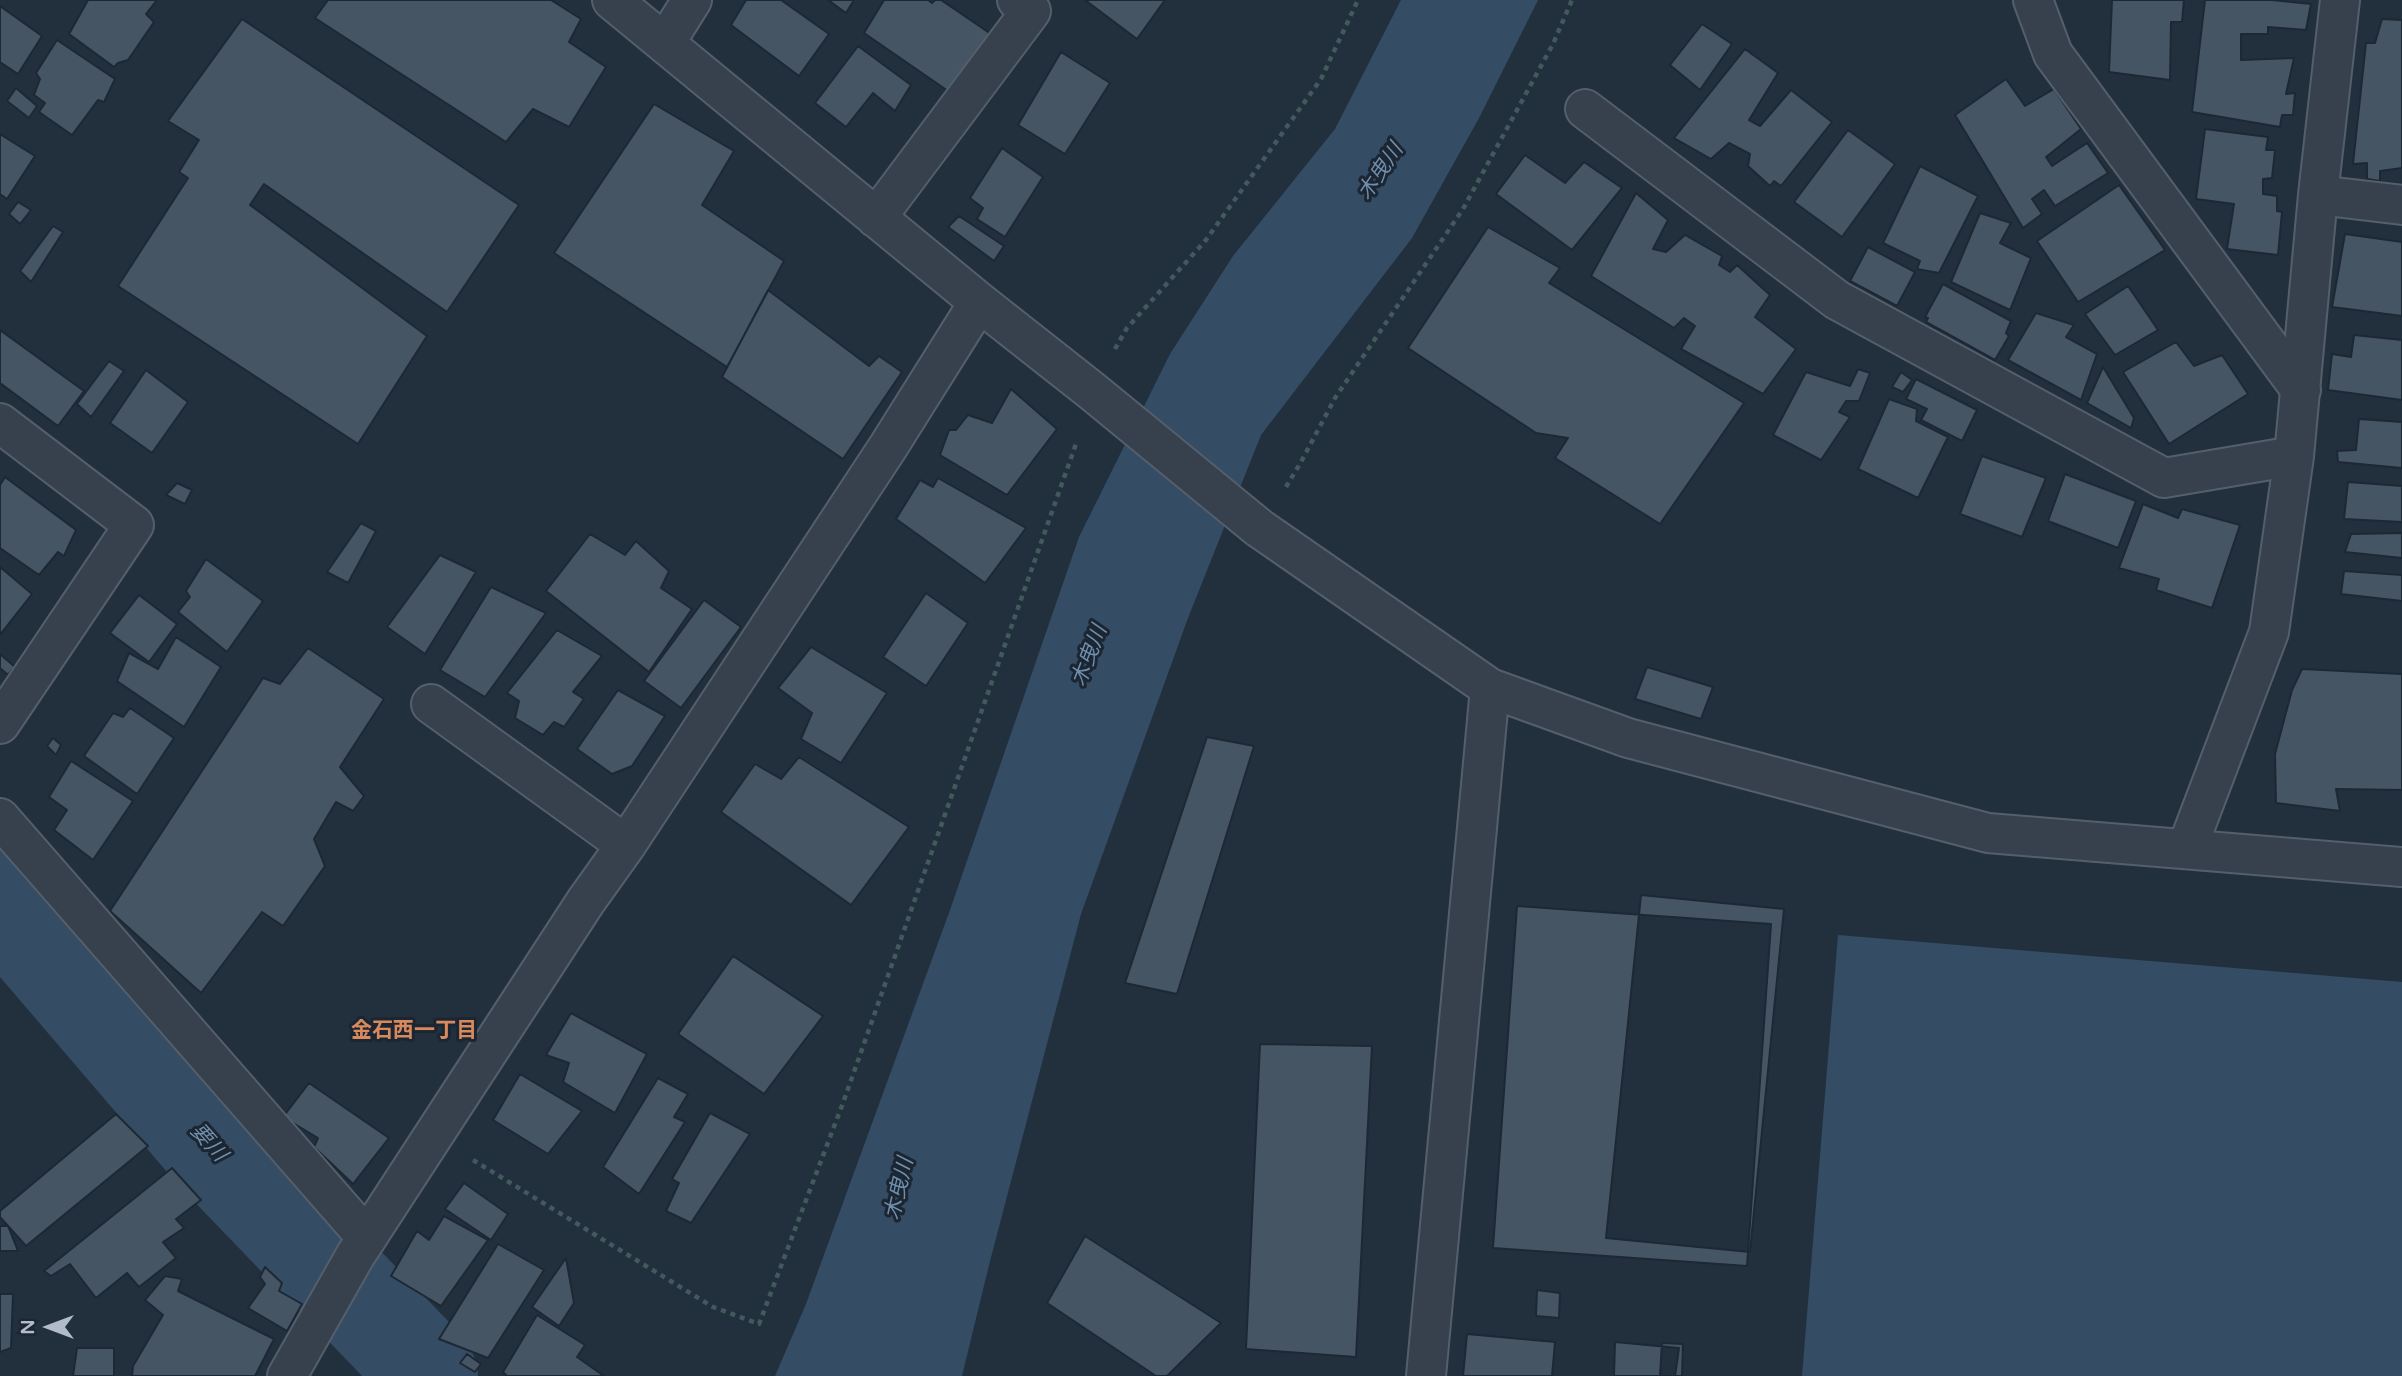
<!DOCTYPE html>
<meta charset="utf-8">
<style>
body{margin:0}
#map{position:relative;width:2402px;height:1376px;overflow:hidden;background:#22303d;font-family:"Varela Round",sans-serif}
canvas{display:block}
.north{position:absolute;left:14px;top:1292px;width:70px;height:70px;-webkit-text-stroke:5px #1b2632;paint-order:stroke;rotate:270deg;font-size:19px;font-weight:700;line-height:28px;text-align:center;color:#b2bcc9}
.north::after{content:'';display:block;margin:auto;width:24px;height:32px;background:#b2bcc9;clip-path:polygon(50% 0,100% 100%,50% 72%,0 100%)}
</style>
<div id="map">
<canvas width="2402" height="1376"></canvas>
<div class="north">N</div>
</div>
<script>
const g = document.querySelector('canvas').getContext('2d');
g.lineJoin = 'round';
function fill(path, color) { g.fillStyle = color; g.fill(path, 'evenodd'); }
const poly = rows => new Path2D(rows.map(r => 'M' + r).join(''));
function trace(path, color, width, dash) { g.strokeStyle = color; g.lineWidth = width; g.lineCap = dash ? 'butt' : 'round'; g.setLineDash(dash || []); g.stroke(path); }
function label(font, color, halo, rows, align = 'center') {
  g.font = font + ' "Varela Round","Noto Sans JP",sans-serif'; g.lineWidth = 6; g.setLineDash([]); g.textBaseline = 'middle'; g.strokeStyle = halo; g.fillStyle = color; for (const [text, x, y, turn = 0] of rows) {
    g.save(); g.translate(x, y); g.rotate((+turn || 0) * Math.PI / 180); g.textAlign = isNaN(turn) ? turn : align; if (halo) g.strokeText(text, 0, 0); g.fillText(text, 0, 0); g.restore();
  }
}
fill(poly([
 [1401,0,1538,0,1479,118,1412,238,1261,435,1188,618,1081,914,989,1265,962,1376,775,1376,806,1304,950,910,1079,537,1170,354,1233,256,1335,129],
 [1838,935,2402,982,2402,1376,1802,1376]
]), '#354c65');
trace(poly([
 [0,900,214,1150,419,1363,428,1376]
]), '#354c65', 100);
const building = poly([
 [88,0,157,0,146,14,154,22,128,60,118,63,114,67,69,34,88,0],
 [328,0,551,0,581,19,569,42,606,67,569,127,533,109,506,142,315,18,328,0],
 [746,0,781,0,829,34,799,76,731,25,746,0],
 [828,0,854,0,846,13,828,0],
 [884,0,928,0,932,3,935,0,941,0,991,34,948,91,864,33,884,0],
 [1085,0,1165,0,1137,39,1085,0],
 [2112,0,2184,0,2182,22,2171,22,2170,80,2109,72,2112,0],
 [2205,0,2272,0,2311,4,2306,30,2268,27,2268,34,2241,34,2241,60,2294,58,2286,94,2295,93,2293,115,2282,115,2280,127,2192,112,2205,0],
 [0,6,42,36,18,74,0,62,0,6],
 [242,19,519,205,447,312,264,184,250,205,427,336,358,444,118,286,188,178,179,172,199,140,168,121,242,19],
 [2382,19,2402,20,2402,168,2380,171,2380,181,2367,179,2367,163,2353,164,2366,43,2375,43,2382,19],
 [1702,24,1732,44,1700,90,1670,65,1702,24],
 [57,40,115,79,104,102,98,100,72,135,39,112,45,103,34,95,40,79,36,73,57,40],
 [858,46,911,85,895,111,873,93,846,127,815,103,858,46],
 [1745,49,1778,73,1749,120,1760,126,1791,90,1832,122,1781,186,1774,181,1770,186,1748,166,1750,154,1729,143,1711,159,1674,138,1745,49],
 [1061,52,1110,83,1065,154,1018,125,1061,52],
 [2006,79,2025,106,2054,89,2081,129,2046,157,2052,166,2087,143,2108,173,2055,206,2044,190,2032,199,2042,214,2023,228,1955,115,2006,79],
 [16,88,37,106,29,118,7,101,16,88],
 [654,104,734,151,702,205,784,261,727,367,554,253,654,104],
 [2205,129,2268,137,2266,150,2275,150,2272,178,2263,179,2263,194,2277,196,2277,211,2282,212,2278,255,2227,249,2234,204,2196,199,2205,129],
 [1848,130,1895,164,1842,237,1794,202,1848,130],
 [0,134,35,156,7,199,0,194,0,134],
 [1002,148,1043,177,1005,237,977,219,983,208,970,198,1002,148],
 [1525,155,1565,183,1584,162,1622,188,1572,250,1496,194,1525,155],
 [1920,166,1978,196,1939,273,1917,269,1920,261,1883,243,1920,166],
 [2119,185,2165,250,2078,302,2037,241,2119,185],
 [1636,193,1668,220,1653,249,1666,252,1685,235,1722,256,1719,265,1730,272,1737,265,1770,295,1755,317,1796,349,1763,394,1681,349,1695,326,1684,318,1674,328,1591,276,1636,193],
 [18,202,31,210,20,224,9,214,18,202],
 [1980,213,2011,223,2000,243,2031,258,2010,310,1951,282,1980,213],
 [959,216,1004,246,994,261,948,227,959,216],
 [53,226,63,232,31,282,20,271,53,226],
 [1488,227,1560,268,1549,283,1744,403,1660,524,1555,458,1568,438,1536,433,1408,348,1488,227],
 [2345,234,2402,242,2402,316,2332,307,2345,234],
 [1868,247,1915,272,1897,306,1850,281,1868,247],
 [1943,284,2011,321,2006,333,2009,336,1995,360,1926,322,1928,318,1925,317,1943,284],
 [2128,286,2158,330,2115,355,2085,314,2128,286],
 [768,290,869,366,879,356,902,372,843,459,722,377,768,290],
 [2036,313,2074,325,2066,337,2097,354,2081,400,2008,360,2036,313],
 [0,330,84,391,58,426,0,383,0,330],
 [2354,335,2402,340,2402,400,2328,390,2332,354,2351,357,2354,335],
 [2176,342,2194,366,2222,355,2248,394,2169,444,2123,372,2176,342],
 [109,361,124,371,91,417,77,404,109,361],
 [2103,367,2134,418,2131,428,2087,403,2103,367],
 [1858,369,1870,373,1859,401,1846,401,1839,412,1850,417,1821,460,1773,435,1806,372,1850,386,1858,369],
 [146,370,188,402,152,453,110,423,146,370],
 [1901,372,1912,380,1903,392,1892,387,1901,372],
 [1916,379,1977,410,1962,441,1921,420,1927,409,1906,399,1916,379],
 [1011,389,1057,429,1007,495,940,455,949,430,956,430,968,415,992,423,1011,389],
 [1889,399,1917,409,1916,421,1948,437,1918,498,1858,469,1889,399],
 [2359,419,2402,422,2402,468,2338,462,2337,451,2356,450,2359,419],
 [1982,456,2046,478,2022,537,1960,514,1982,456],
 [2065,474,2136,501,2118,548,2048,521,2065,474],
 [5,477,76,530,64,556,58,552,39,575,0,548,0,485,5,477],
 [938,478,1026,528,985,583,896,519,920,480,933,487,938,478],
 [2348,482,2402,486,2402,522,2344,519,2348,482],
 [177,483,192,490,185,504,166,495,177,483],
 [2143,504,2178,518,2182,509,2240,525,2212,608,2156,590,2159,579,2119,568,2143,504],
 [361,523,376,531,348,583,327,572,361,523],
 [2402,533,2402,558,2345,552,2351,534,2402,533],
 [590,534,625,555,636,541,669,571,661,588,692,609,649,672,546,591,590,534],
 [440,555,476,572,425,654,387,627,440,555],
 [206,559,263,601,227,652,178,612,190,597,186,591,206,559],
 [0,567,32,594,0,635,0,567],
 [2344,571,2402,575,2402,601,2341,594,2344,571],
 [491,587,546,613,485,697,440,670,491,587],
 [926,593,968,623,926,686,883,657,926,593],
 [139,595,177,624,149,662,110,633,139,595],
 [704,600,741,627,681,708,644,681,704,600],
 [557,630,602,656,573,692,584,699,564,727,554,722,543,735,515,718,519,701,507,693,557,630],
 [176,637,221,667,184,727,117,681,129,653,158,669,176,637],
 [811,647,887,693,841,763,801,739,812,713,778,688,811,647],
 [308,648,384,699,340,767,364,796,353,811,336,802,314,839,325,866,283,926,262,912,201,993,110,911,263,678,280,684,308,648],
 [0,654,15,667,8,675,0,668,0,654],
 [1647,667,1713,687,1701,719,1635,699,1647,667],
 [2302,669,2402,674,2402,790,2336,789,2340,811,2276,803,2275,754,2292,690,2302,669],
 [618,690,665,716,632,766,612,774,577,749,618,690],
 [130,708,174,738,137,794,84,756,113,713,123,717,130,708],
 [1207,737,1254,746,1177,994,1125,983,1207,737],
 [53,738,61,745,56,755,47,746,53,738],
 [799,757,909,827,851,905,721,812,755,764,781,779,799,757],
 [71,761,133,801,93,860,54,830,67,810,49,797,71,761],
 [1641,895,1784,909,1750,1252,1606,1238,1641,895],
 [1517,906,1771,924,1747,1266,1493,1248,1517,906],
 [733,956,823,1016,764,1094,678,1034,733,956],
 [571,1013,647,1054,615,1113,563,1082,569,1063,546,1055,571,1013],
 [1260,1044,1372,1046,1356,1357,1246,1349,1260,1044],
 [520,1074,582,1111,548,1154,493,1120,520,1074],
 [658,1078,688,1094,674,1117,685,1122,639,1194,603,1167,658,1078],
 [309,1083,389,1138,353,1184,314,1147,318,1138,283,1117,309,1083],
 [710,1113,750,1134,691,1223,666,1211,679,1183,672,1179,710,1113],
 [116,1114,148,1146,26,1246,0,1217,0,1211,116,1114],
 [172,1168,201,1200,176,1219,184,1228,163,1242,176,1258,139,1287,127,1273,96,1298,70,1264,51,1276,44,1271,172,1168],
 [464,1183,508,1214,491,1240,445,1209,464,1183],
 [444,1216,488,1240,441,1306,391,1276,417,1231,429,1240,444,1216],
 [0,1226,8,1226,18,1251,0,1251,0,1226],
 [1085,1236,1221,1323,1167,1376,1156,1376,1047,1303,1085,1236],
 [498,1244,544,1270,488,1358,439,1339,498,1244],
 [566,1258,574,1303,559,1326,532,1307,566,1258],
 [265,1267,282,1283,279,1291,302,1304,287,1331,248,1308,265,1284,260,1277,265,1267],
 [165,1276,182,1279,178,1291,274,1339,255,1376,132,1376,133,1366,163,1315,145,1300,165,1276],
 [1537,1290,1560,1293,1559,1318,1536,1316,1537,1290],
 [0,1294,13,1294,11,1348,0,1352,0,1294],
 [537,1315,585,1345,577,1357,604,1376,507,1376,503,1372,537,1315],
 [1467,1334,1555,1342,1552,1376,1463,1376,1467,1334],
 [1615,1342,1679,1348,1675,1376,1614,1376,1615,1342],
 [1662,1343,1683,1344,1682,1376,1660,1376,1662,1343],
 [77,1348,114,1348,114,1376,73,1376,77,1348],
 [467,1354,481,1364,475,1372,460,1363,467,1354]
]);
fill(building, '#465564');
trace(building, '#1d2834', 2);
const minor = poly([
 [612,0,979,302,1092,391,1259,528,1490,688],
 [2033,0,2053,54,2301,390],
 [665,43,692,0],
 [1585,109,1837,300,2164,478,2294,456],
 [2318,195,2402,205],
 [876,218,1031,11,1017,0],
 [0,423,134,525,0,724],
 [431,704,626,845],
 [0,818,367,1238],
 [2187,848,2269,632,2294,456,2318,195,2340,0],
 [287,1376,355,1256,586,901,626,845,888,447,979,302],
 [1426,1376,1490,688,1628,738,1988,833,2402,867]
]);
trace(minor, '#545f6b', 42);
trace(poly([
 [1115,349,1127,328,1206,240,1321,79,1358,0],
 [1286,487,1301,462,1335,398,1463,209,1553,44,1572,0],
 [473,1160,713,1307,759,1324,843,1103,1077,441]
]), '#425a5b', 4.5, [5, 5]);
trace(minor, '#36414d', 38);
label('italic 21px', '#708fad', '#1b2632', [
 ["木曳川",1381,172,-56],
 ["木曳川",1090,656,-69],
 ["要川",208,1143,48],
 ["木曳川",900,1189,-77]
]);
label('bold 21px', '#d88a5d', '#1b2632', [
 ["金石西一丁目",414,1031]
]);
</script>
